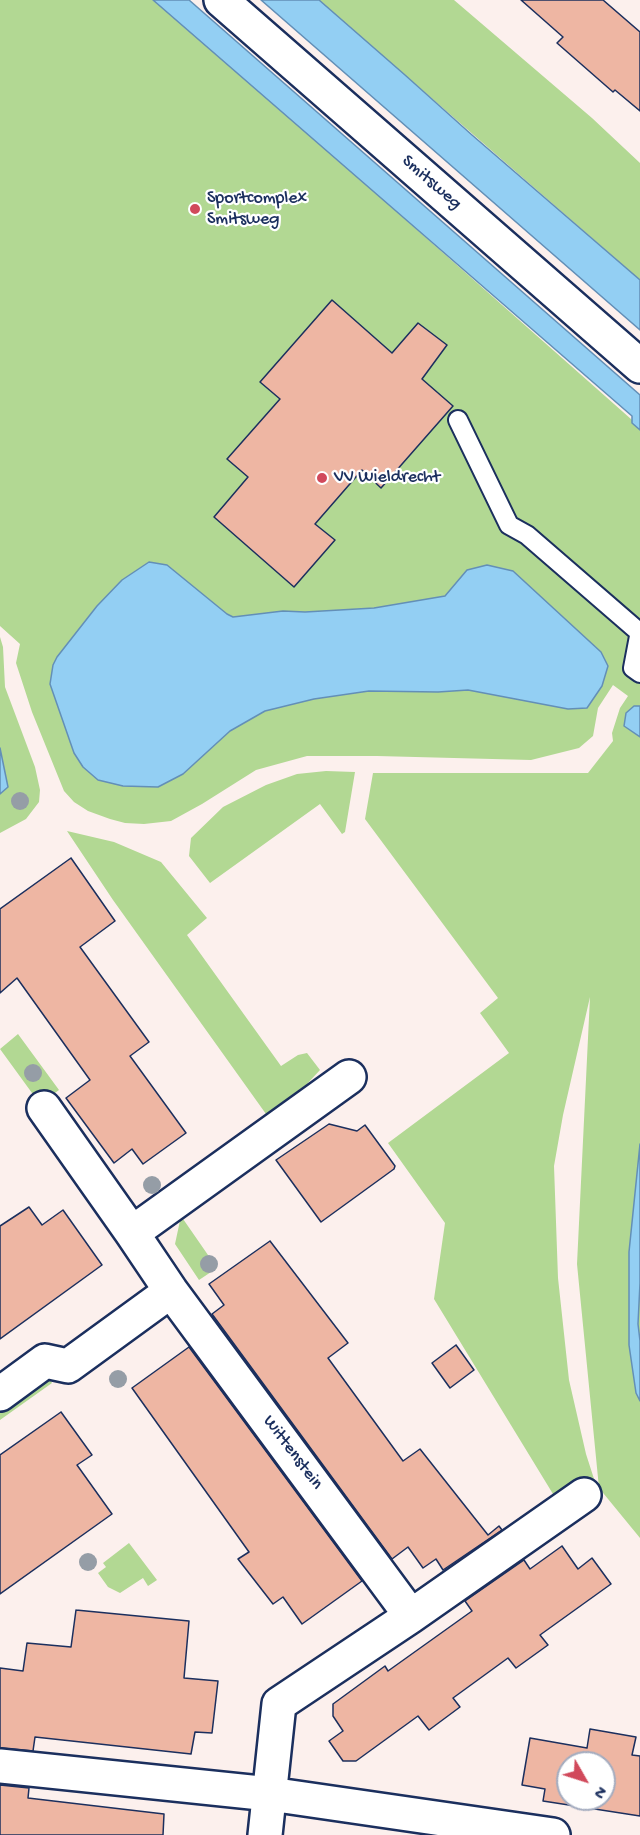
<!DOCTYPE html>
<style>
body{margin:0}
#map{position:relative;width:640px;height:1835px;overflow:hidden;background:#fcf0ed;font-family:"Gochi Hand",sans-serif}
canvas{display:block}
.north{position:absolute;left:556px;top:1751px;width:60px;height:60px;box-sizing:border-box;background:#fff;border:2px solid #a4acbf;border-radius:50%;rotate:129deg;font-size:16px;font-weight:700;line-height:24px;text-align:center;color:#1b2f5e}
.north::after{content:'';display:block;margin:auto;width:21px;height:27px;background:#d1495b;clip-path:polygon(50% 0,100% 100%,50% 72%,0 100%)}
</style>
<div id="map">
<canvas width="640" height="1835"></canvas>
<div class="north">N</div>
</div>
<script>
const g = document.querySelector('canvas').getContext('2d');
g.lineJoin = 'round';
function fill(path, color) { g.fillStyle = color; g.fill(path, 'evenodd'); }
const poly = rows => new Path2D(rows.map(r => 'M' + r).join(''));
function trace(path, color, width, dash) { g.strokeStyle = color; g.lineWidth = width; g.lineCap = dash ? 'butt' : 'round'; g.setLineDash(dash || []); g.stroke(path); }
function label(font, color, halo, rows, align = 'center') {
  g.font = font + ' "Gochi Hand",sans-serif'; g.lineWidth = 4.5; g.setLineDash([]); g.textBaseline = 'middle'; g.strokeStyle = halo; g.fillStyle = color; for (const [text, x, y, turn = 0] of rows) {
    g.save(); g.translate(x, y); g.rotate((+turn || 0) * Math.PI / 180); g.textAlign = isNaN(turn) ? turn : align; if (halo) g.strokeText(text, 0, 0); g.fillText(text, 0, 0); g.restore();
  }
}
fill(poly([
 [0,0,153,0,380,197,640,427,640,706,634,706,640,728,640,1538,599,1488,577,1264,590,997,563,1115,554,1166,558,1278,569,1380,586,1454,595,1482,565,1497,553,1494,434,1299,445,1223,388,1143,509,1053,480,1013,498,998,365,819,373,773,588,773,613,741,612,733,620,708,628,696,613,685,598,708,593,736,579,748,531,760,377,756,307,756,256,770,202,804,171,821,144,824,125,823,110,819,88,811,74,802,64,791,32,712,16,663,20,644,0,626],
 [487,565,527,584,600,651,568,709,468,690,438,692,369,691,314,699,265,711,230,731,183,774,123,786,98,780,83,767,74,752,50,684,53,665,231,624,338,610,374,608,444,597,467,570],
 [319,0,454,0,592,118,640,163,640,280],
 [0,637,3,647,5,687,35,767,40,790,39,802,26,819,0,833,0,794,8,787,0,748],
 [326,771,355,772,345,832,342,834,320,804,210,883,189,856,191,838,223,807,266,785,297,774],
 [67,831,114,842,161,862,207,918,187,935,281,1066,298,1055,307,1053,320,1070,306,1085,266,1114,113,900],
 [18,1034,59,1090,40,1104,0,1049],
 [181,1216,217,1268,199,1280,175,1244],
 [48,1376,52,1383,0,1420,0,1411],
 [129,1543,157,1580,148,1586,143,1578,120,1593,108,1587,98,1573,106,1567,103,1563]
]), '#b2d893');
const water = poly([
 [153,0,189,0,640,395,640,430,632,423,632,416,153,0],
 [261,0,319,0,405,75,472,135,640,280,640,330,261,0],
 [149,562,167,565,227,614,233,617,283,611,305,612,374,608,445,596,467,570,487,565,513,571,601,652,608,666,602,686,587,708,568,709,468,690,438,692,369,691,314,699,265,711,230,731,183,774,158,787,123,786,98,780,83,767,74,753,50,684,53,665,57,657,97,606,122,580,149,562],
 [634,706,640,706,640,737,624,726,626,713,634,706],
 [0,748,8,787,0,794,0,748],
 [640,1144,640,1283,638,1324,640,1341,640,1401,636,1393,629,1345,629,1252,640,1144]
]);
fill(water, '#93cff3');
trace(water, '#638fb7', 1.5);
const building = poly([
 [521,0,603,0,640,32,640,111,615,90,613,92,557,43,563,37,521,0],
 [332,300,392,353,418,323,447,345,422,379,453,406,381,488,362,470,315,524,335,540,294,587,214,517,248,477,227,459,280,399,260,382,332,300],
 [71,858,115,921,80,947,149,1042,130,1056,186,1133,143,1164,132,1149,114,1163,66,1098,90,1080,17,978,0,993,0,909,71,858],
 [329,1124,357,1131,365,1125,395,1166,394,1169,321,1222,276,1160,329,1124],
 [29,1207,42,1225,63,1210,102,1265,0,1339,0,1226,29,1207],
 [270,1241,348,1343,328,1358,403,1461,420,1449,488,1535,499,1526,502,1530,443,1570,436,1559,423,1568,408,1547,392,1559,212,1314,224,1305,209,1284,270,1241],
 [456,1345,474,1370,450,1388,432,1363,456,1345],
 [189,1347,362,1581,302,1624,283,1597,273,1604,238,1559,249,1552,132,1388,189,1347],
 [61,1412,92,1455,77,1465,112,1514,0,1594,0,1455,61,1412],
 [562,1546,578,1569,592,1558,611,1584,540,1635,548,1645,516,1668,508,1658,453,1698,460,1707,429,1730,418,1716,356,1761,343,1761,329,1741,343,1731,333,1716,333,1704,385,1666,388,1671,472,1611,465,1601,524,1560,530,1569,562,1546],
 [76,1610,189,1621,184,1678,218,1681,212,1733,195,1732,191,1754,35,1737,33,1751,0,1748,0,1668,23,1671,27,1643,71,1647,76,1610],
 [590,1729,636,1737,632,1755,640,1756,640,1816,543,1801,545,1789,522,1785,530,1738,587,1748,590,1729],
 [568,1763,604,1763,604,1799,568,1799,568,1763],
 [0,1785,29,1788,28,1798,164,1814,163,1835,0,1835,0,1785]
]);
fill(building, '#eeb6a3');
trace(building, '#1b2f5e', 1.5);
const lane = poly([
 [458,420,509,525,527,535,639,632],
 [640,631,633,668,640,673]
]);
const street = poly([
 [221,0,640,366],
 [44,1108,132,1233,171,1291,411,1616],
 [132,1233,349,1077],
 [0,1394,45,1361,68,1366,171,1291],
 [0,1766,270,1794,553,1835],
 [265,1835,279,1704,411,1616,584,1495]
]);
trace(lane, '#1b2f5e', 22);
trace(street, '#1b2f5e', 38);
trace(lane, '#fff', 18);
trace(street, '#fff', 33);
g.fillStyle = '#959da6';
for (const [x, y] of [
 [20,801],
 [33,1073],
 [152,1185],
 [209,1264],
 [118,1379],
 [88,1562]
]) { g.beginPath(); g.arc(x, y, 9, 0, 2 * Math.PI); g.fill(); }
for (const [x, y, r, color] of [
 [195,209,6,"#d1495b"],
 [322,478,6,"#d1495b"]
]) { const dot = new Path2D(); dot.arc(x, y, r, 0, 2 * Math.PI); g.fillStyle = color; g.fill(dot); trace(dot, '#fff', 2); }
label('18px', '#1b2f5e', '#fff', [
 ["Smitsweg",431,183,41],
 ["Wittenstein",292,1453,53]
]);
label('18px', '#1b2f5e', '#fff', [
 ["Sportcomplex",207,199],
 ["Smitsweg",207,220],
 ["VV Wieldrecht",334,478]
], 'left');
</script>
